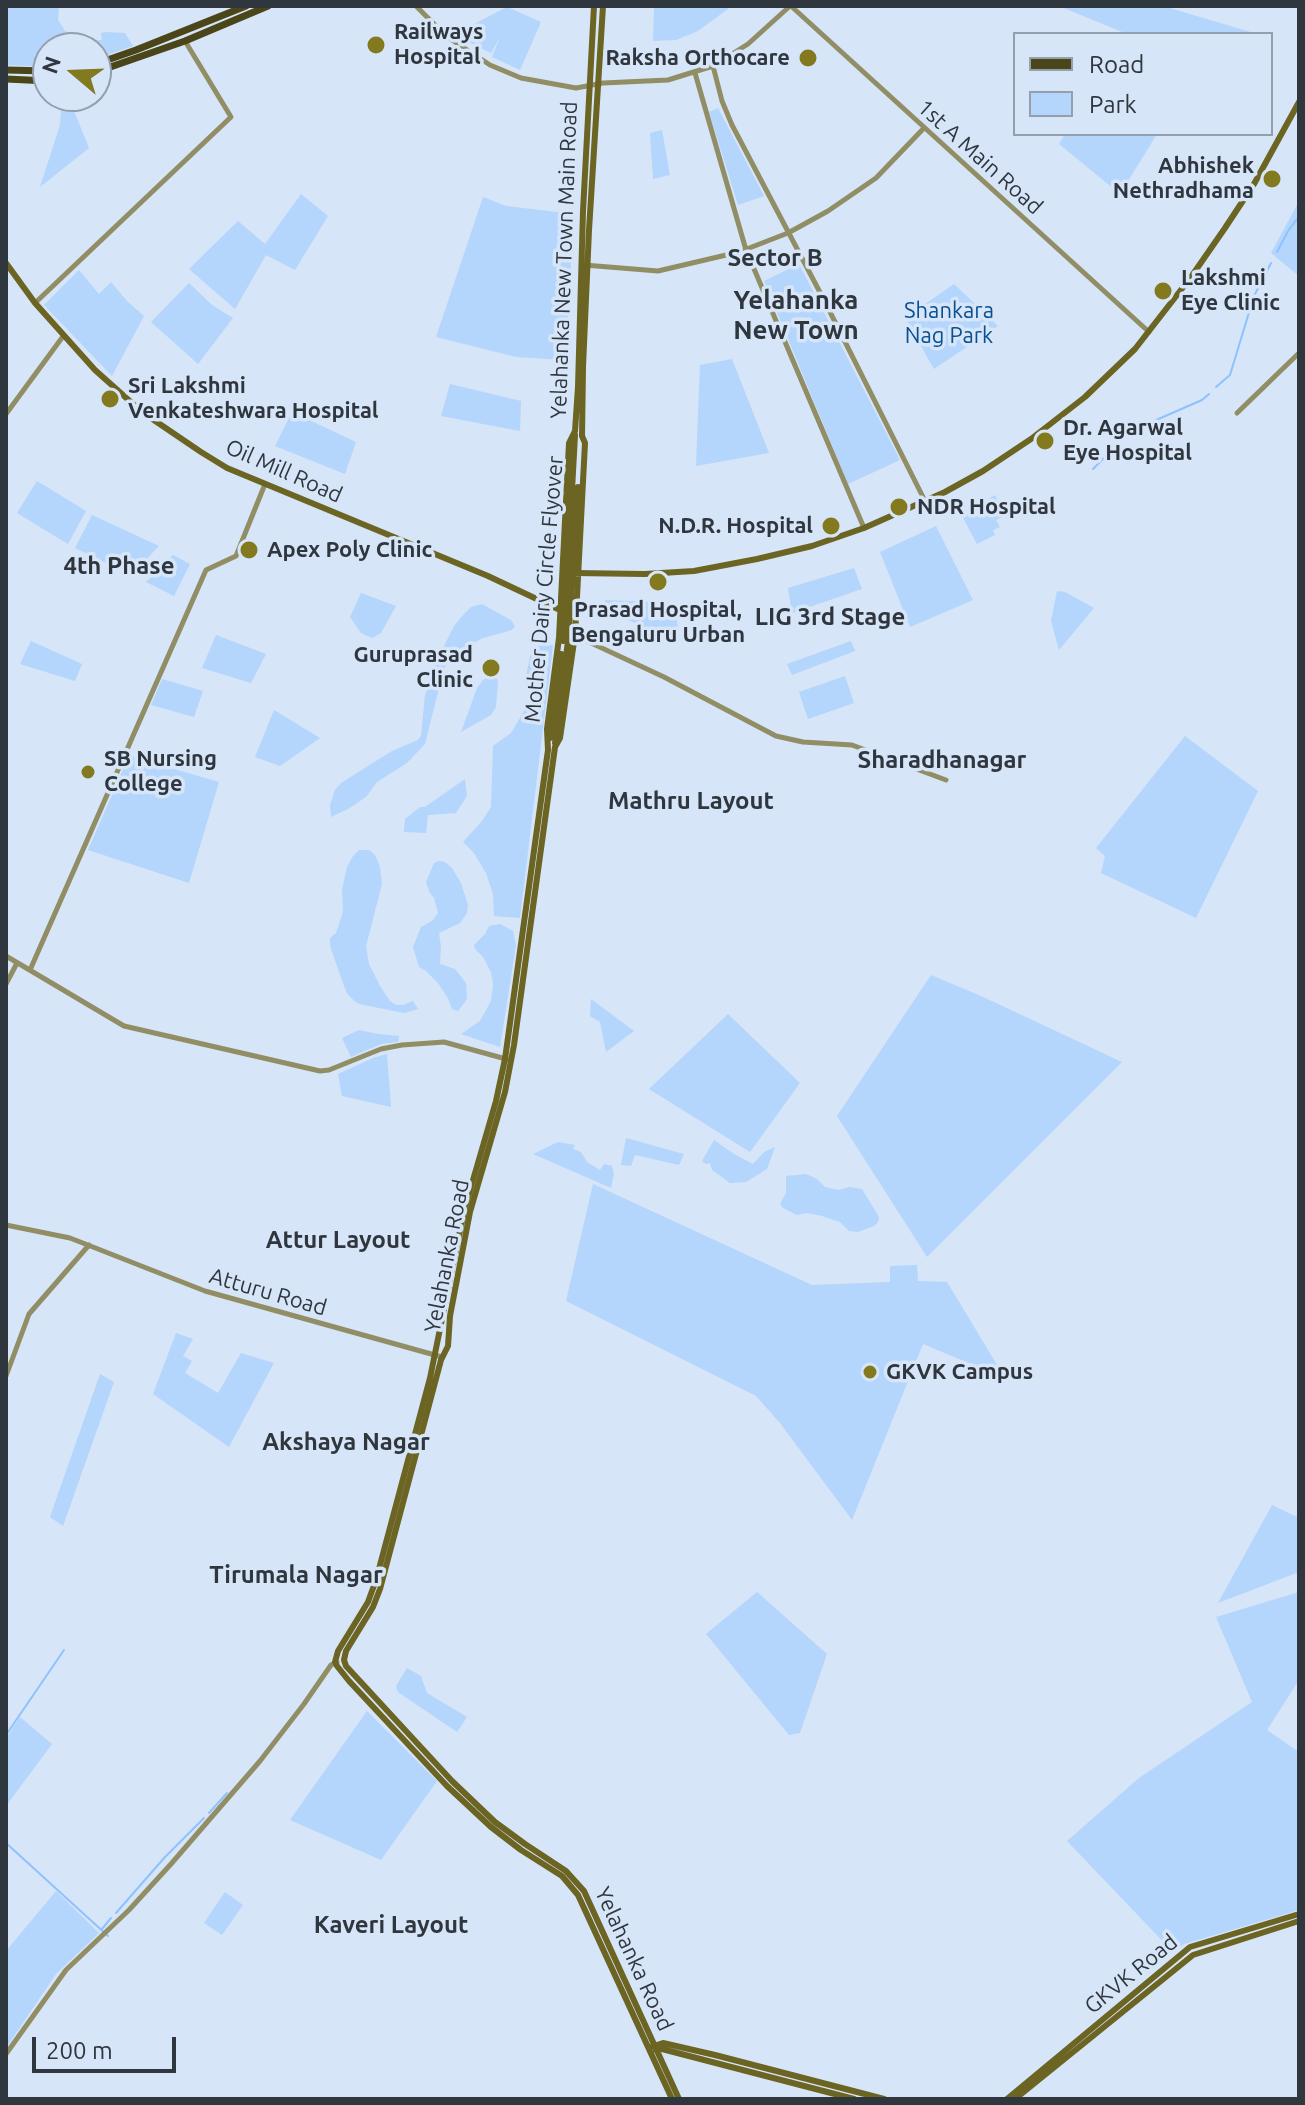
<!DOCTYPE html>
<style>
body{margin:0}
#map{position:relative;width:1305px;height:2105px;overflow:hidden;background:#d6e5f8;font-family:Ubuntu,sans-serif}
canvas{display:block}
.frame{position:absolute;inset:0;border:8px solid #30363e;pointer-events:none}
.legend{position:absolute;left:1013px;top:32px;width:260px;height:104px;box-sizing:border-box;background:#d6e5f8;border:2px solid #949fae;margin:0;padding:10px 14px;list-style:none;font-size:24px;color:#30363e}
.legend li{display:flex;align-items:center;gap:16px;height:40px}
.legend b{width:40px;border:2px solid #949fae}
.north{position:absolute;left:32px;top:32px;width:80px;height:80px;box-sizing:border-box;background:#d6e5f8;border:2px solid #949fae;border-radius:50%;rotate:289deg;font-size:22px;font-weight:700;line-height:32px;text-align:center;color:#30363e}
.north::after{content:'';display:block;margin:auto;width:28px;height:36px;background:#837a1f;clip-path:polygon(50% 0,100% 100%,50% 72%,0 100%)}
.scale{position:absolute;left:32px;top:2037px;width:144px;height:36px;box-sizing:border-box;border:4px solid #30363e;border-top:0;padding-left:10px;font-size:24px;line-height:28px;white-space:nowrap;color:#30363e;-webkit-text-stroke:6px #d6e5f8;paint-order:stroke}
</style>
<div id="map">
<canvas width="1305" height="2105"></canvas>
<div class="frame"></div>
<ul class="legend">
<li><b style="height:10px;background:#4b4619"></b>Road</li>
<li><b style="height:22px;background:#b4d5fc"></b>Park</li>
</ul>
<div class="north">N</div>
<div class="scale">200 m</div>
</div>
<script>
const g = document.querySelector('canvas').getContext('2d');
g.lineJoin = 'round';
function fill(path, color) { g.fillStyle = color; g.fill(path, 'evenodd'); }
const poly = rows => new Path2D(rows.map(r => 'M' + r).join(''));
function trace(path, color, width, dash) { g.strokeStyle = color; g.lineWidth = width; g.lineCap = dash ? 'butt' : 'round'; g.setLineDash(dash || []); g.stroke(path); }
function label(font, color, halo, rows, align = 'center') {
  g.font = font + ' Ubuntu,sans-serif'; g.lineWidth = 7; g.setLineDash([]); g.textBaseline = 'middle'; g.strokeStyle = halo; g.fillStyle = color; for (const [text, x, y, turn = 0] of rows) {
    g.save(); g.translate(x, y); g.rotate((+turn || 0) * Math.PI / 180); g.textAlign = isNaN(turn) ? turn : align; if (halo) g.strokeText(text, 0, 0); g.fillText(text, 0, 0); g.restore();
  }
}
fill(poly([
 [6,6,59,6,58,20,65,31,86,40,102,40,101,33,105,32,125,33,133,46,96,59,96,48,48,48,48,67,6,65],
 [654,6,732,6,698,31,676,40,653,41],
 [1059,6,1163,6,1254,33,1127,34],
 [507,7,541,22,520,70,492,57,500,37,491,53,468,42,476,23],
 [62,96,68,96,89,148,40,187,60,125],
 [718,108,764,196,738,205,709,112],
 [662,130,670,175,653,179,650,133],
 [1065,134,1157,134,1120,194,1059,144],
 [301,194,328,216,295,270,266,255,235,309,189,269,238,221,265,244],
 [483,197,506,206,574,214,565,360,516,357,436,337],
 [1299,201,1299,276,1271,253],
 [799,264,900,460,848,484,764,281],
 [79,270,99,294,111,282,127,301,144,316,112,376,44,305],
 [189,283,212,305,233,318,198,364,151,322],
 [954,284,998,326,934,369,905,318],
 [732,359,769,453,696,466,700,365],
 [450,384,521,401,520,431,441,416],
 [292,412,356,442,345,474,275,446],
 [37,481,86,511,68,544,17,513],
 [995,495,1005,516,996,520,1000,527,993,530,995,535,977,544,962,516],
 [92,515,159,546,131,575,75,548],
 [936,526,973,600,910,627,880,552],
 [173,555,190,564,174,596,146,582],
 [854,568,862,589,792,613,788,588],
 [1057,591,1065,592,1094,608,1059,650,1051,621],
 [361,593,396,606,381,633,372,638,361,633,350,617],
 [605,600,674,603,679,636,667,637,605,610],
 [482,604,511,620,515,626,512,630,483,638,465,647,451,659,444,668,425,744,407,763,377,782,366,797,348,809,331,817,330,805,335,790,341,783,392,751,418,740,421,736,425,695,441,652,454,626,464,614,471,607],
 [216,635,266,654,251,683,202,668],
 [31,641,82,664,75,681,20,664],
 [851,641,855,651,792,675,787,664],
 [553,645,520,918,494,916,493,894,486,873,474,853,463,842,482,821,491,807,493,746,511,733,530,701,530,696,525,682,530,656,537,646],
 [494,674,498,681,496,707,491,715,461,732,477,688,483,680],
 [845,676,854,703,808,719,799,692],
 [162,679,203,691,194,717,151,705],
 [274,710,320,738,280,766,255,757],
 [1185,736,1258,791,1196,918,1101,873,1105,856,1096,848],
 [129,756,219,782,189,883,88,850],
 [465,779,467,796,456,813,428,815,426,833,404,832,405,819,420,807,425,807],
 [359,850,369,850,375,855,380,867,382,884,366,946,369,964,380,986,390,1001,396,1005,403,1005,413,1001,418,1009,404,1013,364,1005,357,1003,348,995,344,986,330,946,330,938,336,933,343,912,342,890,347,867,353,856],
 [439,861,445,862,452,868,461,883,468,905,467,913,460,923,439,933,441,947,440,964,455,969,466,983,467,999,458,1011,452,1009,448,998,438,983,426,971,419,967,413,947,421,927,432,921,438,913,434,898,430,893,426,882,434,863],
 [500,924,513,931,516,945,500,1047,461,1034,480,1021,491,1001,493,984,491,972,483,957,475,949,474,945,485,934,489,926],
 [931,975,981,996,1122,1062,927,1257,837,1116],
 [591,999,634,1031,606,1052,600,1022,590,1016],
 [728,1014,800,1083,750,1152,649,1089],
 [359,1030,378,1034,399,1036,398,1042,381,1044,351,1057,342,1038],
 [387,1054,391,1107,342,1096,338,1074,373,1058],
 [626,1138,684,1154,679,1165,635,1155,631,1166,621,1165],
 [714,1140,734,1154,753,1164,764,1152,775,1147,767,1169,746,1182,730,1183,712,1170,710,1163,706,1164,702,1161],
 [558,1142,575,1145,573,1149,581,1152,587,1162,600,1170,604,1164,612,1166,614,1174,611,1188,533,1154],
 [806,1174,817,1179,825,1187,839,1190,849,1187,862,1189,879,1217,878,1222,874,1226,858,1232,849,1231,840,1222,822,1216,807,1213,797,1215,783,1208,780,1204,786,1193,786,1176],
 [593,1184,812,1285,890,1282,890,1266,917,1265,918,1281,947,1282,1005,1378,923,1344,852,1520,780,1423,756,1396,566,1301],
 [176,1333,193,1339,183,1356,192,1361,185,1373,218,1393,241,1353,274,1363,229,1447,153,1394],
 [100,1374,114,1382,63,1526,50,1517],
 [1272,1505,1299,1518,1299,1572,1218,1603],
 [757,1592,827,1654,800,1733,789,1735,706,1634],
 [1299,1592,1299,1680,1267,1730,1299,1752,1299,1910,1184,1944,1174,1953,1067,1841,1139,1778,1252,1702,1216,1617],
 [407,1668,421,1676,427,1693,467,1717,457,1732,398,1692,396,1686],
 [367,1711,437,1781,381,1860,290,1820],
 [20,1717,52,1744,6,1806,6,1738],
 [56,1891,99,1933,56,1974,6,2048,6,1951],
 [225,1892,243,1905,222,1935,204,1923]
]), '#b4d5fc');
trace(poly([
 [1277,252,1288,231,1297,219],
 [1216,387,1230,375,1254,296,1271,263],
 [1093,469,1131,431,1202,400,1209,394],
 [6,1735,64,1650],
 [209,1813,227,1793],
 [6,1843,108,1936],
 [116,1913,165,1857,204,1818],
 [102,1929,111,1918]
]), '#8ec2fe', 2);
trace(poly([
 [416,6,446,36,490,65,521,78,576,88,603,83,668,80,713,66,748,44,790,6],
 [791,6,1149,332],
 [713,66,722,101,732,125,824,300,925,501],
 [695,73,746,250,864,528],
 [584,265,658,271,739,252,788,233,828,211,876,178,924,128],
 [35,303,231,117,185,41],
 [1237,413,1299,353],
 [6,414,64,335],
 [574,635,664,677,776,736,803,742,852,745,946,780],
 [6,956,124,1026,320,1071,329,1070,381,1049,402,1045,444,1042,506,1059],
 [30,970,206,570,236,556,265,484],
 [6,984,17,963],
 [6,1225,70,1238,205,1291,442,1357],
 [6,1376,29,1314,89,1245],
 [6,2054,66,1970,129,1910,171,1864,260,1761,304,1704,331,1665,337,1662]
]), '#918d65', 5);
trace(poly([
 [594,6,583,211,578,387,575,431,569,443,559,638,547,729,548,750,505,1059,496,1101,464,1211,430,1378,376,1580,368,1602,338,1651,335,1662,337,1666,349,1681,447,1786,491,1827,521,1850,562,1876,578,1895,672,2099],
 [603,6,589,230,583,367,582,436,585,443,575,635,560,738,555,747,514,1045,505,1092,470,1212,450,1316,448,1346,441,1360,380,1589,373,1607,346,1651,344,1660,346,1666,452,1781,495,1822,525,1844,566,1871,584,1891,679,2099],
 [6,263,35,303,95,370,142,412,201,452,227,468,488,576,560,610],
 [569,545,575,435],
 [575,545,578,487],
 [574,573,645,574,694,571,757,559,812,546,864,528,945,492,983,471,1031,439,1085,397,1135,349,1191,277,1225,228,1254,184,1299,102],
 [550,738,561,654],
 [555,743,568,641],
 [651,2047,663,2043,715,2055,884,2099],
 [656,2050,662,2049,854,2099],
 [1007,2099,1190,1947,1299,1914],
 [1015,2099,1193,1955,1299,1921]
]), '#6b6422', 6);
trace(poly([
 [96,64,136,50,246,6],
 [6,70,48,71],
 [96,72,185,41,268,6],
 [6,79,48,81]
]), '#4b4619', 7);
trace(poly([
 [563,641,569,545],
 [568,641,575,545]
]), '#6b6422', 6);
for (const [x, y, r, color] of [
 [376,45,10,"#837a1f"],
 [808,58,10,"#837a1f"],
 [1272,179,10,"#837a1f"],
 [1163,291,10,"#837a1f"],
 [110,399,10,"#837a1f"],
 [1045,441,10,"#837a1f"],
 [899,507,10,"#837a1f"],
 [831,526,10,"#837a1f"],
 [249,550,10,"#837a1f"],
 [658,582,10,"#837a1f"],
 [491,668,10,"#837a1f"],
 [88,772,8,"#837a1f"],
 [870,1372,8,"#837a1f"]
]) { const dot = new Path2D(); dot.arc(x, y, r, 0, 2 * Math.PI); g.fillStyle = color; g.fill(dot); trace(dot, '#d6e5f8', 3); }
label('bold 22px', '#30363e', '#d6e5f8', [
 ["Railways",394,32],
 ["Hospital",394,57],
 ["Raksha Orthocare",790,58,"right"],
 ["Abhishek",1254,166,"right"],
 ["Nethradhama",1254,191,"right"],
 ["Lakshmi",1181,278],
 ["Eye Clinic",1181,303],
 ["Sri Lakshmi",128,386],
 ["Venkateshwara Hospital",128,411],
 ["Dr. Agarwal",1063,428],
 ["Eye Hospital",1063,453],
 ["NDR Hospital",917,507],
 ["N.D.R. Hospital",813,526,"right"],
 ["Apex Poly Clinic",267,550],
 ["Prasad Hospital,",658,610,"center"],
 ["Bengaluru Urban",658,635,"center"],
 ["Guruprasad",473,655,"right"],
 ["Clinic",473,680,"right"],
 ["SB Nursing",104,759],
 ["College",104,784],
 ["GKVK Campus",886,1372]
], 'left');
label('22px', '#30363e', '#d6e5f8', [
 ["1st A Main Road",980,157,42],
 ["Yelahanka New Town Main Road",564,260,-88],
 ["Oil Mill Road",284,471,24],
 ["Mother Dairy Circle Flyover",544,589,-85],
 ["Yelahanka Road",447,1256,-79],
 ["Atturu Road",268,1292,16],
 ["Yelahanka Road",634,1959,65],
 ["GKVK Road",1131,1974,-39]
]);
label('22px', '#095092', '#d6e5f8', [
 ["Shankara",949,311],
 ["Nag Park",949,336]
]);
label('bold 24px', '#30363e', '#d6e5f8', [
 ["Sector B",775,258],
 ["4th Phase",119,566],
 ["LIG 3rd Stage",830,617],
 ["Sharadhanagar",942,760],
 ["Mathru Layout",691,801],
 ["Attur Layout",338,1240],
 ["Akshaya Nagar",346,1442],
 ["Tirumala Nagar",296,1575],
 ["Kaveri Layout",391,1925]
]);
label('bold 26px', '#30363e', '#d6e5f8', [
 ["Yelahanka",796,300],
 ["New Town",796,330]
]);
</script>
